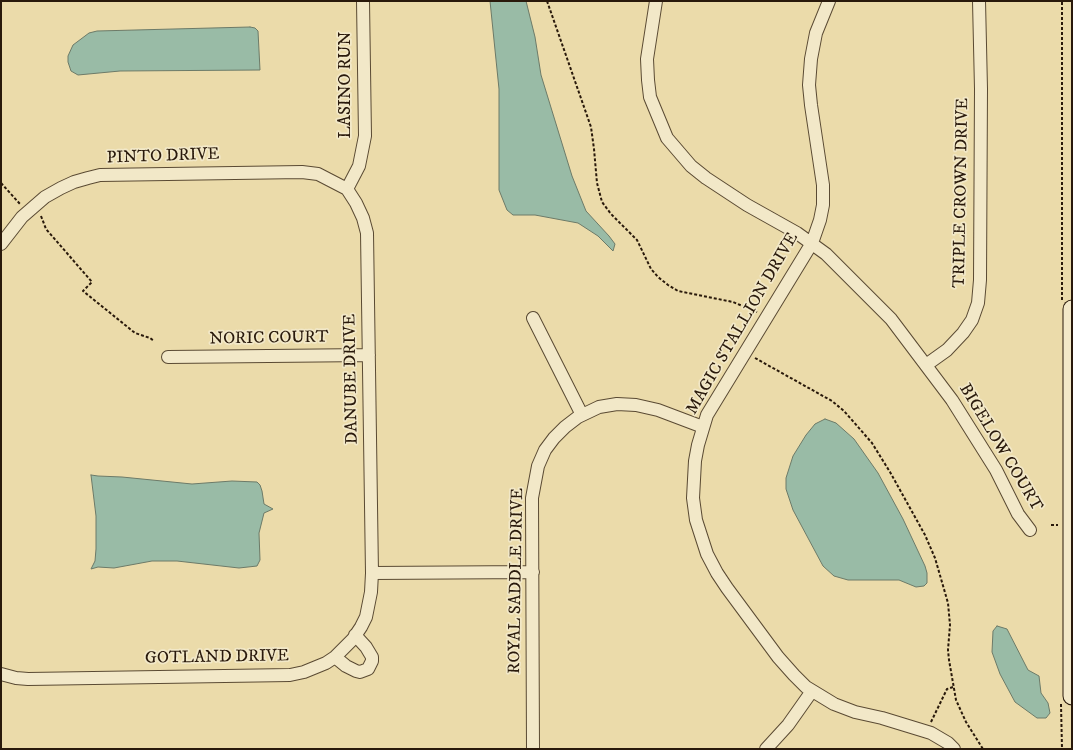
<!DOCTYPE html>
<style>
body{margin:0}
#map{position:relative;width:1073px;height:750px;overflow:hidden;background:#ebdbaa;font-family:"IM FELL DW Pica",serif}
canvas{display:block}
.frame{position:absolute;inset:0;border:2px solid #29190b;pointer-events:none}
</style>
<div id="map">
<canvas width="1073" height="750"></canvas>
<div class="frame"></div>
</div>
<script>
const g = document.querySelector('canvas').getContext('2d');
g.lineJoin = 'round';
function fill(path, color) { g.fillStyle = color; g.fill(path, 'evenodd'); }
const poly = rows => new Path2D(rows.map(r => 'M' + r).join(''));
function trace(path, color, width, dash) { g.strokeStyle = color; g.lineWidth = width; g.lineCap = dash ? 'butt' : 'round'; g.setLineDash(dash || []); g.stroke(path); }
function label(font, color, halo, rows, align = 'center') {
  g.font = font + ' "IM FELL DW Pica",serif'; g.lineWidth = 3.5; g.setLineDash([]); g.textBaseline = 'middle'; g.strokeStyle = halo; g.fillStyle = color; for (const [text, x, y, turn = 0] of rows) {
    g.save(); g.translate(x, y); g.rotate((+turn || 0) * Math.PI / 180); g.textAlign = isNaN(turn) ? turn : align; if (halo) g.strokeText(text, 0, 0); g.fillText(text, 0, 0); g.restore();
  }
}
const water = poly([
 [490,1,526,1,535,37,541,75,572,176,586,211,609,236,615,244,613,251,598,236,578,223,535,215,513,215,507,210,499,190,499,89,490,1],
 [250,27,255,28,258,31,260,70,120,71,78,75,71,71,68,62,68,56,73,45,89,33,97,31,250,27],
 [825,419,836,423,854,439,878,473,903,519,925,566,927,573,927,583,924,586,916,587,899,580,848,580,834,576,823,566,793,510,786,489,786,478,793,456,806,435,815,424,825,419],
 [91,475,98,476,122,477,192,484,232,481,257,482,260,485,262,491,264,504,273,509,264,513,259,533,260,560,257,566,239,568,177,561,152,561,114,568,98,567,91,569,95,561,96,549,96,516,91,475],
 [997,626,1007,629,1028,670,1039,676,1041,693,1048,703,1050,713,1046,718,1037,718,1015,702,1000,674,992,652,993,631,997,626]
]);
fill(water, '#99bba6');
trace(water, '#6c7a68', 1);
const street = poly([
 [656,1,647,59,648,80,650,97,667,138,691,166,706,178,747,205,797,233,826,254,891,319,952,400,996,470,1018,514,1030,530],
 [829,1,816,33,811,59,809,85,811,105,823,185,823,205,820,220,812,243,707,415,698,445,695,461,693,498,696,520,707,554,717,573,727,588,778,657,794,675,806,687,834,704,855,712,882,718,931,733,948,743,954,749],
 [347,189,359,166,365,136,363,1],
 [1,244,22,217,45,197,61,188,74,182,88,178,100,175,302,172,318,174,347,189,356,203,363,218,367,233,372,573,371,592,366,617,361,627,353,639,335,657,326,663,304,672,290,675,28,679,16,678,1,674],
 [533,318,582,415],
 [168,357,369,355],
 [926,365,947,350,963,333,972,320,978,303,980,280,981,89,979,1],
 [372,573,533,572],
 [335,657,346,666,356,671,360,672,368,669,372,661,372,657,366,647,355,635],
 [533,749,532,498,538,466,545,450,554,438,565,427,578,417,599,407,617,404,636,405,658,410,703,427],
 [766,749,788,725,812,691]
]);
const secondary = poly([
 [1072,309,1072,696]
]);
trace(street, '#5a4a33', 14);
trace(secondary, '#29190b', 19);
trace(poly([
 [547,1,591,127,594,149,597,183,602,202,611,214,637,240,651,269,658,277,668,285,678,291,733,302,757,312],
 [1,183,20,204],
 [41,216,46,229,92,282,83,291,135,333,150,338,154,341],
 [1062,300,1062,1],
 [755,358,832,401,844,411,872,443,890,472,925,535,935,558,948,603,950,625,948,650,949,660,956,700,966,722,983,749],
 [1051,525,1058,525],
 [1061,704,1062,749],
 [931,722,947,689,953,687]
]), '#29190b', 2, [3, 2]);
trace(street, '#f2e8c8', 12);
trace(secondary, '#f2e8c8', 17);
label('17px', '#29190b', '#f2e8c8', [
 ["LASINO RUN",346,85,-90],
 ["PINTO DRIVE",163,157,-2],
 ["TRIPLE CROWN DRIVE",962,193,-89],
 ["MAGIC STALLION DRIVE",743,324,-60],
 ["NORIC COURT",269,339,-1],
 ["DANUBE DRIVE",352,379,-91],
 ["BIGELOW COURT",1000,448,59],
 ["ROYAL SADDLE DRIVE",517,581,-89],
 ["GOTLAND DRIVE",217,658,-1]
]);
</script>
